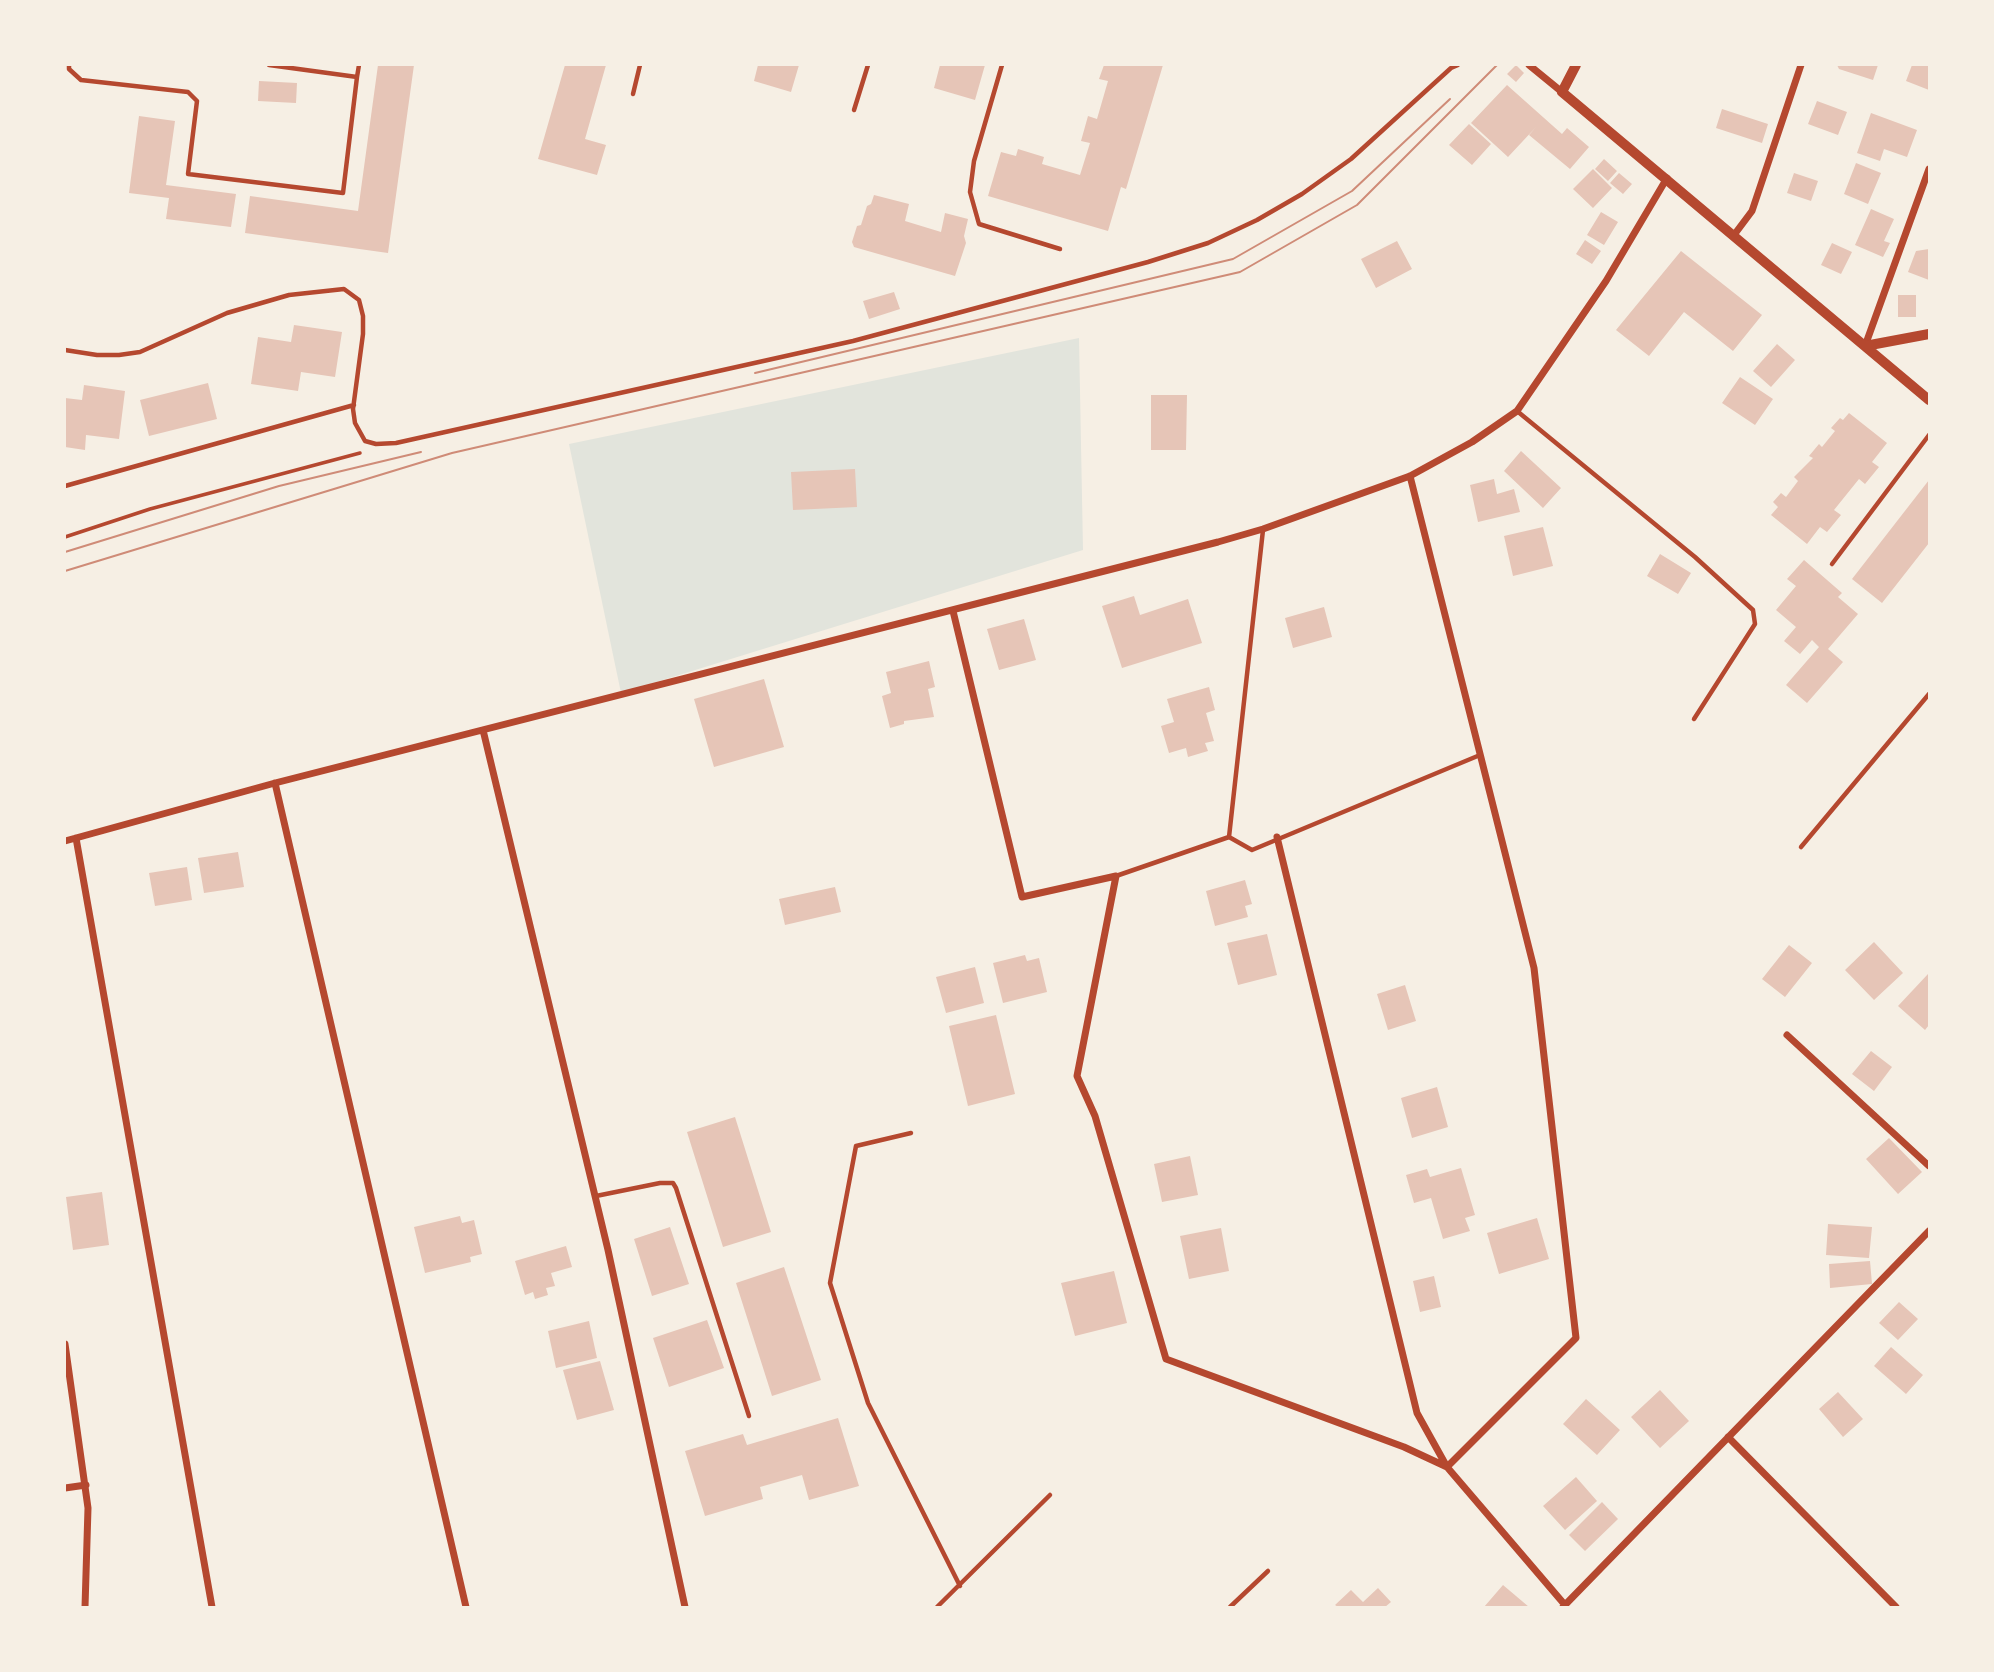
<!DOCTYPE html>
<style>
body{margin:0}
#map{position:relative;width:1994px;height:1672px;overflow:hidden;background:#f6efe4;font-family:"PT Sans Narrow",sans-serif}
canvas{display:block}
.frame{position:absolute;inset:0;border:66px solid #f6efe4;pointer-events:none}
</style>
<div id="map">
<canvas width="1994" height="1672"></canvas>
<div class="frame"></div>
</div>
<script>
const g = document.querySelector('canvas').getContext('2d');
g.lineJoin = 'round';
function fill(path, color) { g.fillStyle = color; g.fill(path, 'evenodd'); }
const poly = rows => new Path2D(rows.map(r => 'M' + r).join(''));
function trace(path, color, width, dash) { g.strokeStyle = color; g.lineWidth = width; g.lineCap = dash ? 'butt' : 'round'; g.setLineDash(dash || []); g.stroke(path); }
fill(poly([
 [1079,338,1083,550,621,693,569,444]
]), '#e2e4dc');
fill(poly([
 [378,65,414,65,388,253,245,233,250,196,358,211],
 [565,65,606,65,585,139,606,145,597,175,538,159],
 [758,65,799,65,791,92,754,81],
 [940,65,985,65,975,100,934,88],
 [1104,65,1163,65,1126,189,1121,187,1108,231,988,196,1001,152,1016,156,1018,149,1044,157,1042,164,1080,175,1090,143,1081,141,1088,116,1097,119,1108,81,1099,79],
 [1516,65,1524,73,1516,82,1507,74],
 [1837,65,1878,65,1873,80,1839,69],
 [1912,65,1929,65,1929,90,1906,81],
 [259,81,297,83,296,103,258,101],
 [1507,85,1562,134,1567,128,1589,147,1570,169,1529,135,1536,127,1508,157,1471,123],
 [1817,101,1847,112,1838,135,1808,124],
 [1722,109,1768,124,1762,143,1716,128],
 [1871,113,1917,130,1907,157,1884,149,1880,161,1857,153],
 [139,116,175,121,166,185,236,194,231,227,166,219,169,198,129,193],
 [1469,124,1491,144,1472,165,1449,145],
 [1604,159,1617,171,1608,181,1595,169],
 [1856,163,1881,173,1868,204,1844,194],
 [1593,169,1612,188,1593,208,1573,189],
 [1619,173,1632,184,1623,194,1610,183],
 [1794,173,1818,181,1811,201,1787,193],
 [874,195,909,204,905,221,941,232,945,213,968,219,964,236,966,243,955,276,854,247,852,242,857,226,861,225,867,206,871,204],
 [1871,209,1894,219,1884,241,1890,243,1883,257,1855,245],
 [1601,212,1618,222,1604,245,1587,235],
 [1585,240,1601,251,1592,264,1576,254],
 [1397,241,1412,269,1376,288,1361,259],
 [1832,243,1852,252,1841,274,1821,265],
 [1929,249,1929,280,1908,272,1916,251],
 [1681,251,1762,315,1733,351,1684,312,1649,356,1616,330],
 [894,292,900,309,869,319,863,301],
 [1898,295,1916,295,1916,317,1898,317],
 [294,325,342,332,335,377,301,372,298,391,251,384,258,337,291,342],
 [1777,344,1795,360,1771,387,1753,371],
 [1740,377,1773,399,1755,425,1722,403],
 [208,383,217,419,149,436,140,400],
 [84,385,125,391,119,439,86,435,85,450,65,447,65,398,82,400],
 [1151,395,1187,395,1186,450,1151,450],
 [1849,413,1887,443,1872,462,1879,467,1865,484,1859,479,1834,510,1841,515,1827,532,1820,527,1807,544,1771,515,1778,507,1773,502,1781,493,1786,497,1798,481,1794,477,1813,458,1809,456,1819,444,1822,447,1835,431,1831,428,1840,418,1843,420],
 [1521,451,1561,488,1543,508,1504,471],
 [855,469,857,507,793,510,791,472],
 [1494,479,1497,494,1514,489,1520,512,1478,522,1470,485],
 [1929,480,1929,543,1882,603,1852,579],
 [1543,527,1553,566,1513,576,1504,536],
 [1660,554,1691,573,1678,594,1647,576],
 [1804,560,1842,593,1838,597,1858,614,1828,649,1843,662,1807,703,1786,685,1819,647,1812,640,1800,654,1784,641,1796,627,1776,610,1796,586,1787,579],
 [1134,596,1140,615,1188,599,1202,643,1122,668,1102,606],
 [1324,607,1332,637,1293,648,1285,618],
 [1024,619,1036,660,999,670,987,629],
 [929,661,935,687,928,689,934,717,904,721,904,724,890,728,882,696,891,693,886,672],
 [764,679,784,747,714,767,694,699],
 [1209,687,1215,710,1206,713,1214,741,1205,743,1208,751,1188,757,1186,748,1169,753,1161,726,1174,722,1167,699],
 [238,852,244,887,204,893,198,858],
 [187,867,192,900,155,906,149,873],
 [1245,880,1252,904,1245,906,1248,917,1215,926,1206,891],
 [835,887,841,912,785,925,779,899],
 [1267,934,1277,975,1238,985,1227,943],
 [1874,942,1903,973,1874,1000,1845,970],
 [1789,945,1812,963,1785,997,1762,979],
 [1025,955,1027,961,1039,958,1047,992,1003,1003,993,963],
 [975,967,984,1003,946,1013,936,977],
 [1928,974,1929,1025,1925,1030,1898,1006],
 [1405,985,1416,1021,1388,1030,1377,994],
 [996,1015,1015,1094,968,1106,949,1026],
 [1871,1051,1892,1067,1874,1091,1852,1074],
 [1437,1087,1448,1127,1412,1138,1401,1098],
 [735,1117,771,1232,723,1247,687,1132],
 [1889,1138,1922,1172,1898,1194,1866,1159],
 [1190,1156,1198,1195,1162,1202,1154,1164],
 [1461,1168,1475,1215,1465,1218,1470,1231,1443,1239,1431,1198,1414,1203,1406,1175,1427,1169,1430,1177],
 [102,1192,109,1245,73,1250,66,1197],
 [460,1216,462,1223,474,1220,482,1254,470,1257,471,1262,425,1273,414,1227],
 [1537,1218,1549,1259,1499,1274,1487,1233],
 [1828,1224,1872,1227,1869,1258,1826,1255],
 [670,1227,689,1284,652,1296,634,1239],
 [1221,1228,1229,1271,1189,1279,1180,1236],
 [566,1246,572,1267,551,1273,555,1286,546,1288,548,1295,535,1299,533,1292,525,1295,515,1261],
 [1870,1261,1872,1284,1830,1288,1829,1264],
 [784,1267,821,1380,772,1396,736,1283],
 [1114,1271,1127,1323,1075,1336,1061,1283],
 [1434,1276,1441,1307,1420,1312,1413,1281],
 [1899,1302,1918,1319,1898,1340,1879,1323],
 [707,1320,724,1368,669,1387,653,1338],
 [589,1321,597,1358,556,1368,548,1331],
 [1891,1347,1923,1375,1906,1394,1874,1366],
 [600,1361,614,1410,577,1420,563,1370],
 [1660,1390,1689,1421,1660,1448,1631,1417],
 [1838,1392,1863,1419,1843,1437,1819,1409],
 [1586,1399,1620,1430,1597,1455,1563,1424],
 [838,1418,859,1486,809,1500,802,1475,760,1487,763,1499,705,1516,685,1451,743,1434,747,1445],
 [1576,1477,1597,1501,1565,1530,1543,1506],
 [1602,1502,1618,1519,1585,1551,1569,1535],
 [1503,1585,1529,1607,1484,1607],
 [1378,1588,1391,1602,1385,1607,1338,1607,1335,1605,1351,1590,1363,1602]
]), '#e6c5b7');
trace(poly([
 [65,537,150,509,360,453]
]), '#b5482f', 3.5);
trace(poly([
 [69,65,69,69,81,80,188,92,197,101,188,174,343,193,357,77],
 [269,65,357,77,359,65],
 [1002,65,974,161,970,192,979,224,1060,249],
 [633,94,640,65],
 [854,110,868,65],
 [65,350,97,355,119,355,140,352,227,313,289,295,344,289,359,300,363,316,363,334,353,409,355,423,365,441,376,444,396,443,853,341,1148,262,1208,243,1257,220,1302,194,1351,159,1451,68,1458,65],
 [1517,411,1695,557,1753,610,1755,624,1694,719],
 [65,486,354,405],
 [1832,564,1929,435],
 [1229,837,1263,530],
 [1801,847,1929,694],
 [1116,876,1229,837,1252,850,1480,755],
 [911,1133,856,1146,830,1283,868,1403,960,1586],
 [596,1196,660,1183,673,1183,676,1188,749,1416],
 [937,1607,1050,1495],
 [1230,1607,1268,1571]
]), '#b5482f', 4.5);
trace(poly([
 [1529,65,1562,92],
 [1734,235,1752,211,1801,65],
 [1865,346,1929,169],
 [953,611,1022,897,1116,876,1077,1076,1095,1116,1166,1359,1404,1447,1447,1467,1565,1605],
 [483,730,608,1250,685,1607],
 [275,783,466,1607],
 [1277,837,1417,1413,1447,1467,1576,1338,1534,968,1410,476],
 [76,838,212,1607],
 [65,841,275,783,1218,542,1263,529,1410,476,1472,442,1517,411,1606,281,1667,178],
 [1787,1035,1929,1166],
 [65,1344,88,1508,85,1607],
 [1728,1437,1896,1607],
 [65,1488,86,1485],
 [1563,1607,1929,1231]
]), '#b5482f', 7);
trace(poly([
 [1576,65,1562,92,1929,400],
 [1865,346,1929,334]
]), '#b5482f', 10);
trace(poly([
 [755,373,1233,259,1352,191,1450,99],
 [65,552,279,486,421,452],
 [65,571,452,453,1240,272,1357,205,1497,65]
]), '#cf8b77', 2);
</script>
